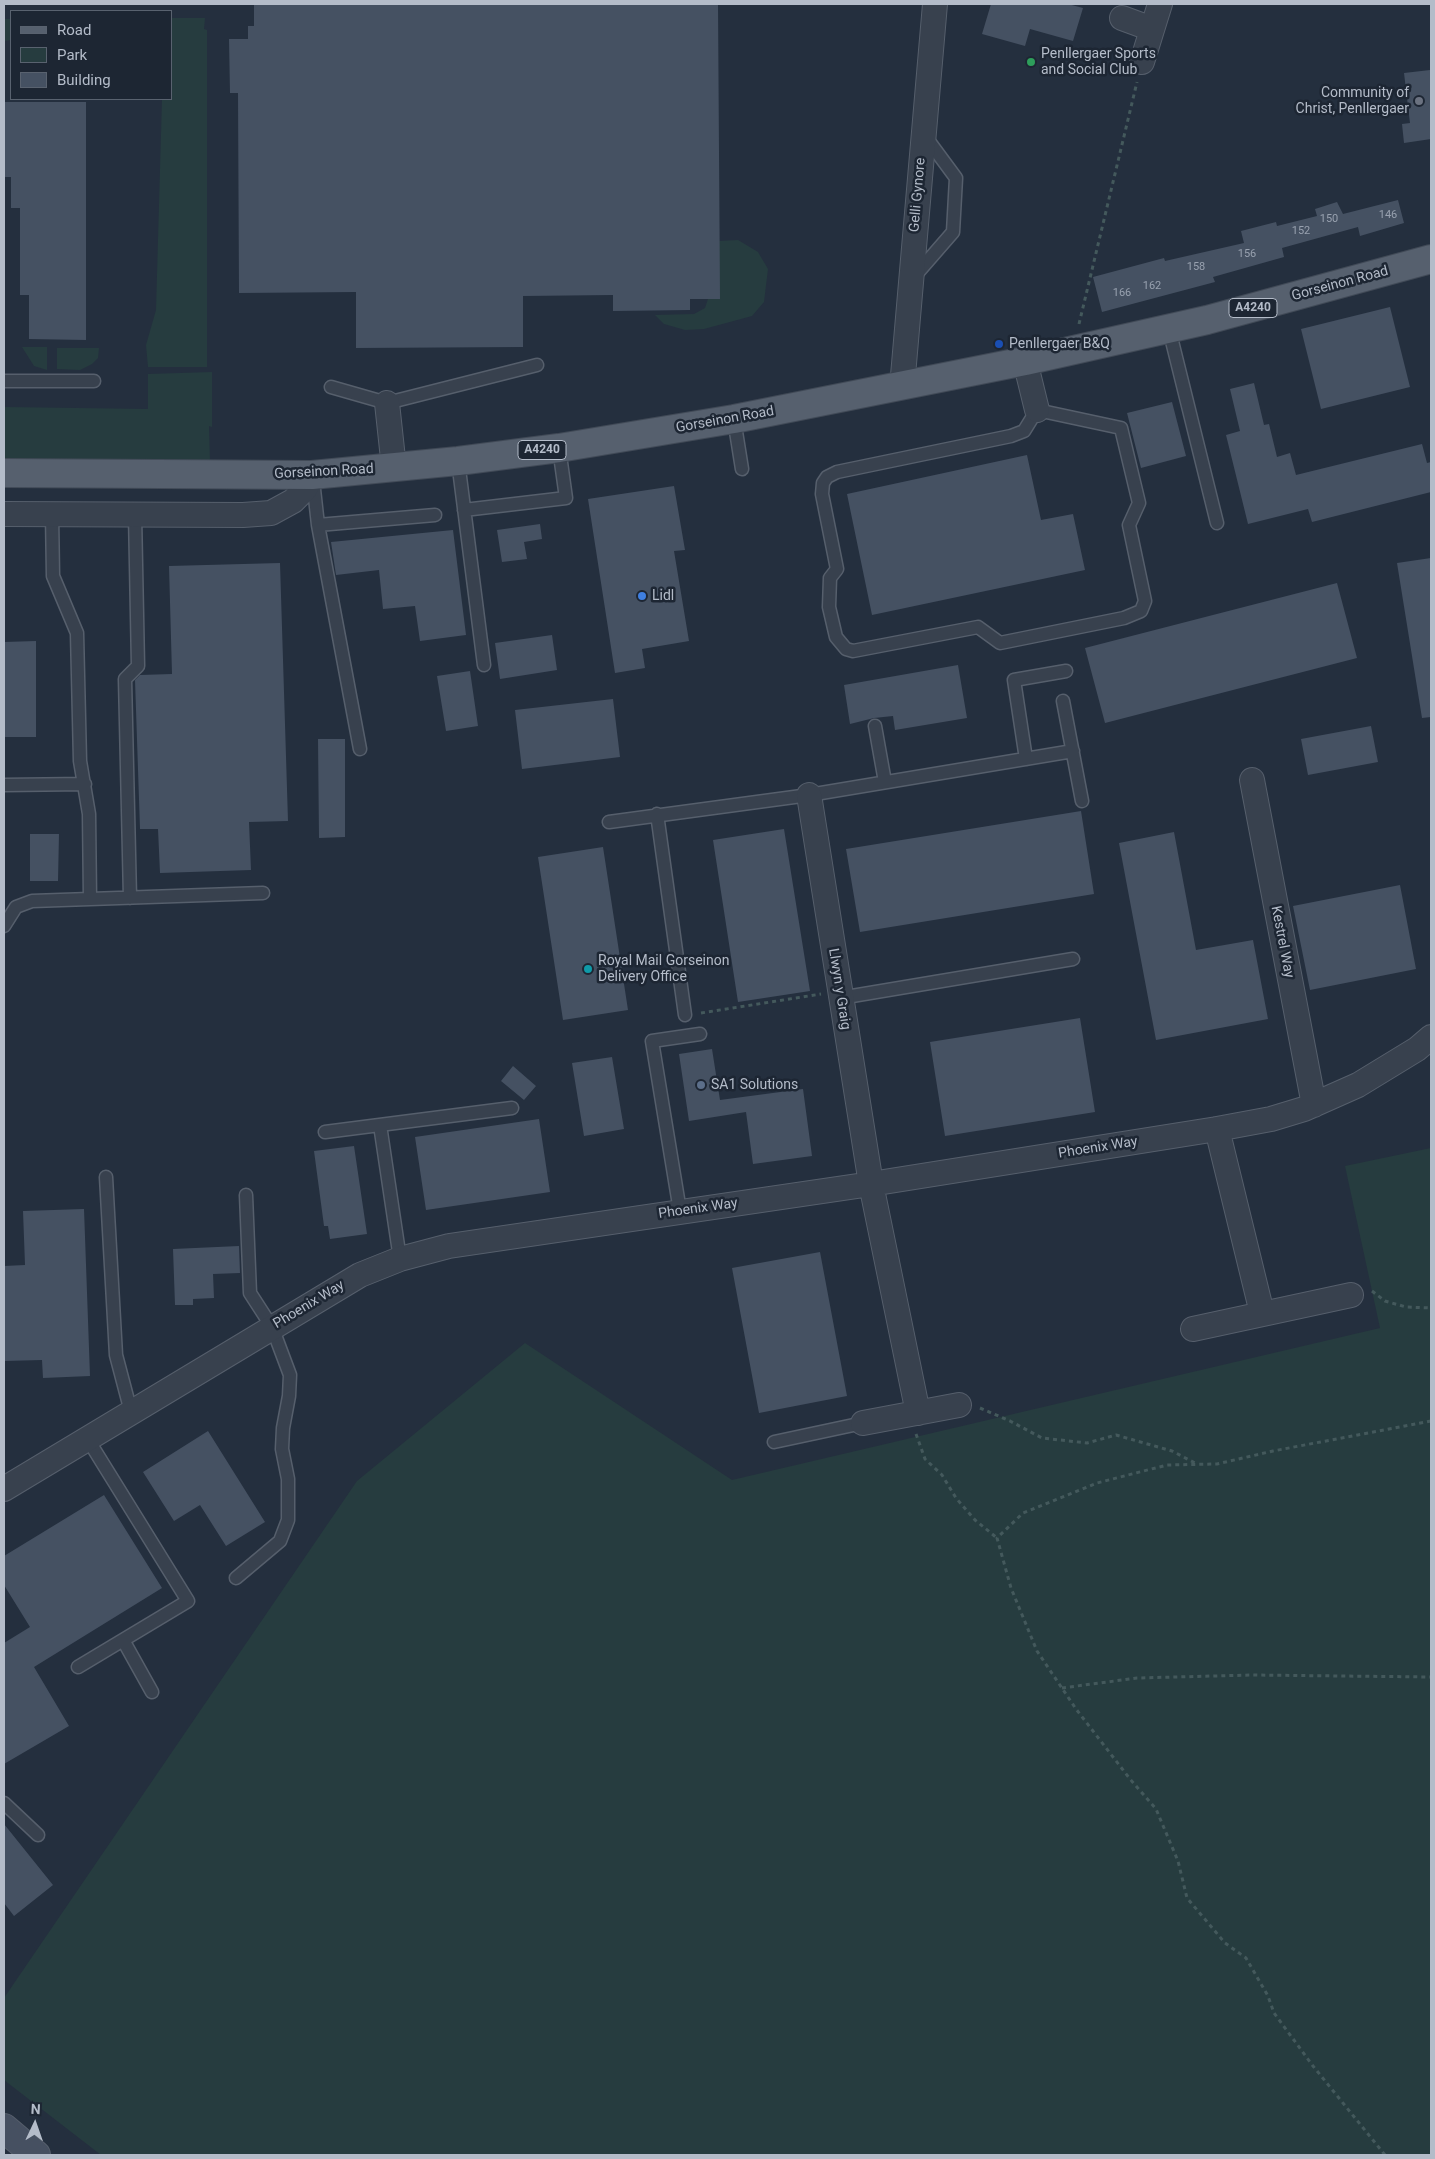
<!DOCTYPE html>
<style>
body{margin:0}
#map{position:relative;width:1435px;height:2159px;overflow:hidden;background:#242f3e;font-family:Roboto,sans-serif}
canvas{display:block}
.frame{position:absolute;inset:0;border:5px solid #b4bcc9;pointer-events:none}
.legend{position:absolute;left:10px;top:10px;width:162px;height:90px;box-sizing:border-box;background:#1d2633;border:1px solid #59626f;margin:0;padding:6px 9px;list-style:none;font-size:15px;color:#b4bcc9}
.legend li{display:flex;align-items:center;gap:10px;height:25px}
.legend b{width:25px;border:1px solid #59626f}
.north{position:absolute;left:10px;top:2099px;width:50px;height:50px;-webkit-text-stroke:4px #1d2633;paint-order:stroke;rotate:3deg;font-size:14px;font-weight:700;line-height:20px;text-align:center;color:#b4bcc9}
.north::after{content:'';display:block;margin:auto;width:18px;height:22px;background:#b4bcc9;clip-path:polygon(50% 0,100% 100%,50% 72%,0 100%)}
</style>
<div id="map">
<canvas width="1435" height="2159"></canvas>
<div class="frame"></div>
<ul class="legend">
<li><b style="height:6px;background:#56606e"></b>Road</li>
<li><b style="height:14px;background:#263c3f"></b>Park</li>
<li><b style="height:14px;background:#455162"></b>Building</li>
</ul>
<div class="north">N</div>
</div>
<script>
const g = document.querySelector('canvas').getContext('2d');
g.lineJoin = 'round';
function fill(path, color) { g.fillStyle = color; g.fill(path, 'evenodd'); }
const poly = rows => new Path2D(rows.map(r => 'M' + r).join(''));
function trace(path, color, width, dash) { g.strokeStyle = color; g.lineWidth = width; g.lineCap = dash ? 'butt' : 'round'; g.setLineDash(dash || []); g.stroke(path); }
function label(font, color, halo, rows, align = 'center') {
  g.font = font + ' Roboto,sans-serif'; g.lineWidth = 5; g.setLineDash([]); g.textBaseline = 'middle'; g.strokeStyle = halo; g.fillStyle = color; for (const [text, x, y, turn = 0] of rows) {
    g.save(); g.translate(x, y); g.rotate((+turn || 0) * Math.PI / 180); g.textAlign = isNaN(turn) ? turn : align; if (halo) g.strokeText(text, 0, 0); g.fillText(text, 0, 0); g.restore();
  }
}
fill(poly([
 [171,18,205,18,204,29,207,30,207,367,148,367,146,345,156,310,162,99,171,99],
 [4,19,11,19,11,40,4,41],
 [738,240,758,252,768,269,764,302,752,316,704,329,685,330,664,324,655,315,694,314,705,308,708,299,719,299,719,241],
 [22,347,47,347,47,370,34,366],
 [57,348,99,348,98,358,92,364,80,370,57,369],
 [212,372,212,427,209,426,210,462,4,461,4,393,5,407,148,409,148,374],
 [1431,1148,1431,2155,101,2155,4,2080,4,1998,357,1481,525,1343,732,1480,1380,1328,1345,1166]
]), '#263c3f');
fill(poly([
 [254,4,718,4,720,299,690,299,690,310,613,311,613,295,523,296,523,347,356,348,356,292,239,293,238,93,230,93,229,39,248,39,248,26,254,26],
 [991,4,1068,4,1083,8,1073,41,1030,29,1025,46,982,34],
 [1430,70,1431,139,1404,143,1402,124,1410,123,1404,73],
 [4,102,86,102,86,340,29,339,29,295,20,295,20,208,11,208,11,177,4,177],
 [1398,200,1404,223,1360,236,1358,227,1282,248,1284,257,1213,277,1215,282,1102,312,1093,277,1164,258,1165,261,1244,243,1241,231,1276,222,1277,226,1317,216,1315,209,1337,202,1343,214],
 [1390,307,1410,387,1321,409,1301,329],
 [1254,383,1264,425,1269,424,1277,457,1290,453,1296,475,1422,444,1427,463,1431,462,1431,492,1312,522,1308,509,1248,524,1226,435,1240,431,1230,389],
 [1172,402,1186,456,1141,468,1127,413],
 [1027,455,1041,520,1073,514,1085,570,872,615,847,494],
 [674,486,685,550,674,551,689,641,642,649,645,668,615,673,588,499],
 [540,524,542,539,524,542,527,559,502,562,497,530],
 [453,530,466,635,420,641,415,606,383,609,379,570,336,575,331,542],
 [1431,558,1431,717,1422,718,1397,563],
 [280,563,288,821,249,822,251,870,160,873,158,829,140,829,135,680,140,675,172,674,169,566],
 [1337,583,1357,658,1105,723,1085,648],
 [552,635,557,670,500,679,495,643],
 [36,641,36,737,4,737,4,642],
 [958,665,967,718,895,730,893,716,874,718,850,724,844,685],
 [470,671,478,726,446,731,437,676],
 [613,699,620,757,522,769,515,710],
 [1371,726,1378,762,1308,775,1301,739],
 [318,739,345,739,345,837,319,838],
 [1081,811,1094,894,860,932,846,849],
 [784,829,810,991,738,1002,713,840],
 [1174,832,1196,950,1253,940,1268,1019,1156,1040,1119,843],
 [30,834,59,834,58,881,30,881],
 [603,847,628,1010,563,1020,538,857],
 [1400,885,1416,969,1310,990,1293,906],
 [1080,1018,1095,1112,945,1136,930,1042],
 [712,1049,720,1100,803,1089,812,1156,753,1164,746,1112,689,1121,679,1054],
 [612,1057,624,1129,584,1136,572,1063],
 [513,1066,536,1086,524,1100,501,1081],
 [539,1119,550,1192,426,1210,415,1137],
 [354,1146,367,1234,330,1239,328,1226,324,1226,314,1151],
 [84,1209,90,1376,43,1378,42,1360,4,1361,4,1266,25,1265,23,1211],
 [239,1246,240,1273,213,1274,214,1298,193,1299,193,1305,175,1305,173,1249],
 [820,1252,847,1396,759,1413,732,1268],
 [208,1431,265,1522,226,1546,200,1505,174,1521,143,1472],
 [104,1495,162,1588,34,1667,69,1726,4,1764,4,1643,30,1627,4,1585,4,1556],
 [4,1824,53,1885,14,1916,4,1903]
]), '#455162');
const lane = poly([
 [913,278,953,232,956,178,925,136],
 [1169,329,1217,523],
 [4,381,94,381],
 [331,387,387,403,537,365],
 [1037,410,1121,428,1139,503,1129,525,1145,601,1141,611,1124,618,1000,643,978,627,853,651,846,649,836,637,829,607,830,578,837,569,822,494,823,483,827,477,837,472,1011,436,1024,431,1037,410],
 [734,419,742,469],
 [458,461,484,665],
 [313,480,318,525,360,749],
 [464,510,566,498,559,448],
 [52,514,53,576,77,633,80,761,89,814,90,899],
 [318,525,435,515],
 [1063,701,1082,801],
 [875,726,885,782],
 [1026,759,1014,680,1066,671],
 [4,785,85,784],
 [657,814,685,1015],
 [609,822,809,795,1073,751],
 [130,898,125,679,138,666,135,514],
 [4,926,16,907,32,901,263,893],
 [840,998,1073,959],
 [380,1125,400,1259],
 [325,1132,512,1108],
 [106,1177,116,1355,131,1412],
 [680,1211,652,1041,700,1034],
 [774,1442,863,1423],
 [236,1578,280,1541,288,1520,288,1479,282,1449,283,1428,289,1396,290,1375,272,1327,250,1293,246,1195],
 [123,1640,152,1692],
 [78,1667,188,1601,87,1438],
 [4,1803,38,1835]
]);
const street = poly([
 [1122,18,1152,29],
 [1142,62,1160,4],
 [1025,361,1037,410],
 [902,387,935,4],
 [387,403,394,468],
 [4,514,243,515,271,513,293,501,305,489,312,475],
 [1252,780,1314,1105],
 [809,795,871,1184,918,1413],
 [1217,1129,1262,1313],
 [1193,1329,1351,1295],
 [863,1423,959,1405],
 [4,1489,360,1275,400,1259,449,1246,871,1184,1217,1129,1271,1119,1304,1109,1358,1085,1417,1049,1431,1037]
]);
const secondary = poly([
 [4,2128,36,2155]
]);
const primary = poly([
 [4,473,312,475,458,461,559,448,734,419,1025,361,1207,320,1431,259]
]);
trace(lane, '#565f6c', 15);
trace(street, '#565f6c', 26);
trace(secondary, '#565f6c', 30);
trace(primary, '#414a57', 30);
trace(poly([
 [1079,324,1137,82],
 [701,1013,821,994],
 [1372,1291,1385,1301,1406,1307,1431,1308],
 [980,1408,1010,1421,1042,1438,1087,1443,1116,1435,1172,1451,1197,1464],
 [916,1434,925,1459,942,1475,956,1498,975,1520,997,1538],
 [1062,1688,1137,1678,1252,1675,1431,1677],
 [1385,2155,1313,2066,1274,2013,1268,1996,1246,1958,1225,1943,1187,1898,1178,1861,1156,1809,1130,1779,1076,1709,1037,1651,1011,1588,997,1538,1023,1513,1097,1483,1167,1465,1217,1464,1273,1451,1431,1421]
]), '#44595c', 3, [4, 4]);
trace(lane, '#38414e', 12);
trace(street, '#38414e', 24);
trace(secondary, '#465061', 28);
trace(primary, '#56606e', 28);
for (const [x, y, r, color] of [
 [1031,62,5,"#2e9e5b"],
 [1419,101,5,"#6b7280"],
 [999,344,5,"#1a4fb4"],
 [642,596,5,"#3f7fe0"],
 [588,969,5,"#0f9aa8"],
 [701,1085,5,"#5c6f8a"]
]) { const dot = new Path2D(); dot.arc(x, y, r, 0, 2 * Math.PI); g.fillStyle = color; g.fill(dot); trace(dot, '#1d2633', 2); }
label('11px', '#98a1af', null, [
 ["146",1388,215],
 ["150",1329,219],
 ["152",1301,231],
 ["156",1247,254],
 ["158",1196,267],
 ["162",1152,286],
 ["166",1122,293]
]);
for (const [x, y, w] of [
 [1253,308,48],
 [542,450,48]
]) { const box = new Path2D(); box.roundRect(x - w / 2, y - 9.5, w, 19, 4); g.fillStyle = '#1d2633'; g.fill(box); trace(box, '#b4bcc9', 1); }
label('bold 12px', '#b4bcc9', null, [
 ["A4240",1253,308],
 ["A4240",542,450]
]);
label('14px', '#b4bcc9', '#1d2633', [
 ["Penllergaer Sports",1041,54],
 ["and Social Club",1041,70],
 ["Community of",1409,93,"right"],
 ["Christ, Penllergaer",1409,109,"right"],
 ["Penllergaer B&Q",1009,344],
 ["Lidl",652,596],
 ["Royal Mail Gorseinon",598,961],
 ["Delivery Office",598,977],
 ["SA1 Solutions",711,1085]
], 'left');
label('14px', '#b4bcc9', '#1d2633', [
 ["Gelli Gynore",918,195,-85],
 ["Gorseinon Road",1340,284,-15],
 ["Gorseinon Road",725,420,-10],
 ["Gorseinon Road",324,472,-3],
 ["Kestrel Way",1282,942,79],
 ["Llwyn y Graig",839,989,81],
 ["Phoenix Way",1098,1148,-9],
 ["Phoenix Way",698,1209,-8],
 ["Phoenix Way",309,1305,-31]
]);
</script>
